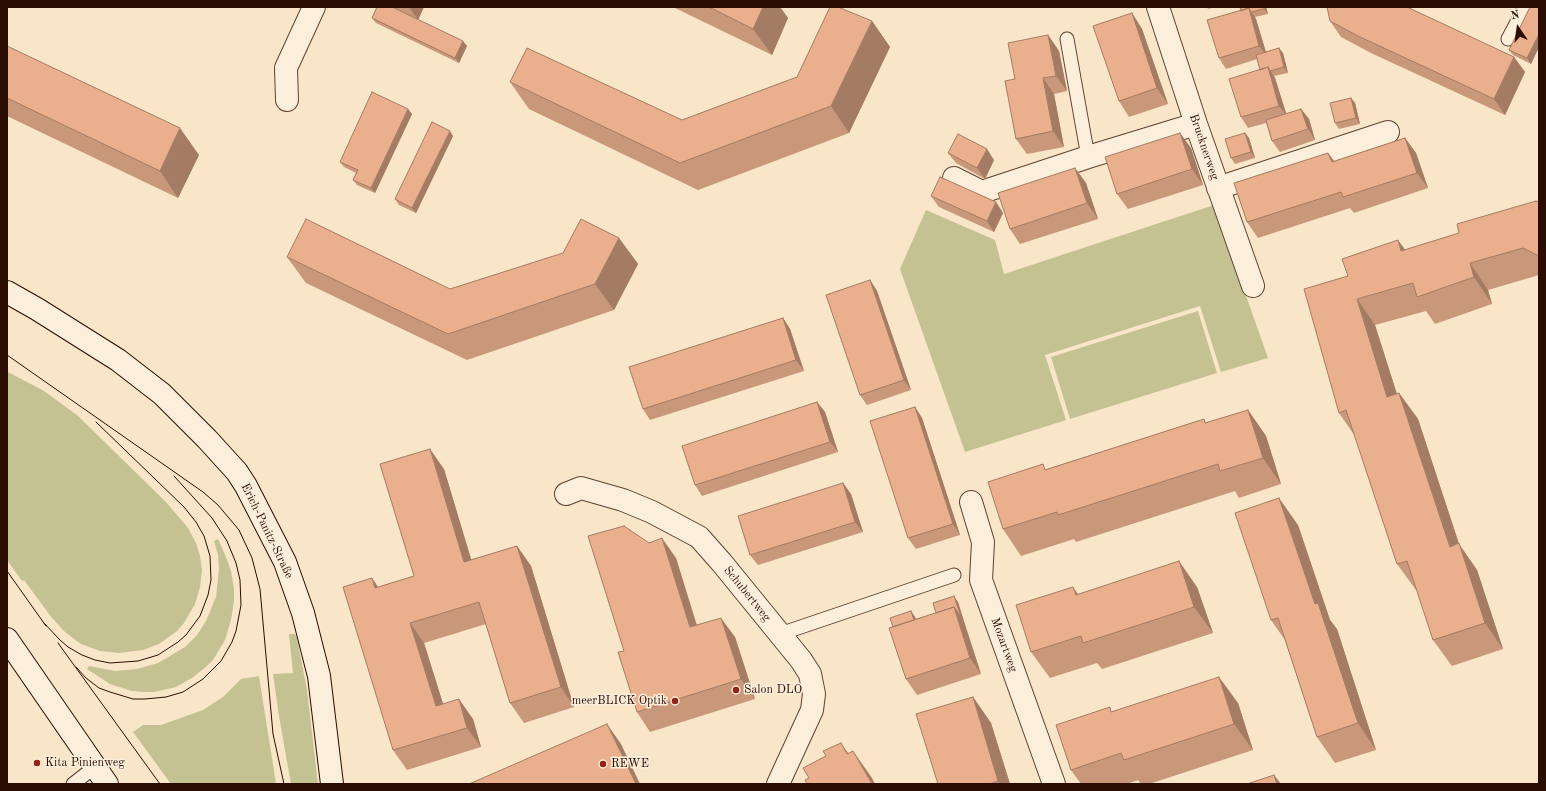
<!DOCTYPE html>
<meta charset="utf-8">
<style>
body{margin:0}
#map{position:relative;width:1546px;height:791px;overflow:hidden;background:#f9e5c8;font-family:"Old Standard TT",serif}
canvas{display:block}
.frame{position:absolute;inset:0;border:8px solid #2b0c00;pointer-events:none}
.north{position:absolute;left:1498px;top:8px;width:40px;height:40px;-webkit-text-stroke:3px #fbeedb;paint-order:stroke;rotate:347deg;font-size:11px;font-weight:700;line-height:16px;text-align:center;color:#2b0c00}
.north::after{content:'';display:block;margin:auto;width:14px;height:18px;background:#2b0c00;clip-path:polygon(50% 0,100% 100%,50% 72%,0 100%)}
</style>
<div id="map">
<canvas width="1546" height="791"></canvas>
<div class="frame"></div>
<div class="north">N</div>
</div>
<script>
const g = document.querySelector('canvas').getContext('2d');
g.lineJoin = 'round';
function fill(path, color) { g.fillStyle = color; g.fill(path, 'evenodd'); }
const poly = rows => new Path2D(rows.map(r => 'M' + r).join(''));
function trace(path, color, width, dash) { g.strokeStyle = color; g.lineWidth = width; g.lineCap = dash ? 'butt' : 'round'; g.setLineDash(dash || []); g.stroke(path); }
function label(font, color, halo, rows, align = 'center') {
  g.font = font + ' "Old Standard TT",serif'; g.lineWidth = 3; g.setLineDash([]); g.textBaseline = 'middle'; g.strokeStyle = halo; g.fillStyle = color; for (const [text, x, y, turn = 0] of rows) {
    g.save(); g.translate(x, y); g.rotate((+turn || 0) * Math.PI / 180); g.textAlign = isNaN(turn) ? turn : align; if (halo) g.strokeText(text, 0, 0); g.fillText(text, 0, 0); g.restore();
  }
}
fill(poly([
 [1214,205,1268,358,1221,372,1200,306,1045,355,1066,420,965,452,900,269,926,210,995,240,1004,274],
 [1198,311,1217,373,1070,419,1051,357],
 [8,372,44,391,77,415,166,502,188,528,196,543,200,556,202,570,200,587,195,604,184,623,177,631,159,644,143,650,119,653,100,651,81,644,65,632,52,618,24,580,22,581,7,560],
 [218,539,226,557,231,571,234,589,234,601,231,620,225,640,213,660,207,666,192,678,176,687,154,692,143,692,132,691,110,684,87,669,89,666,115,671,137,669,158,663,185,647,197,635,206,621,216,597,219,569,218,555,214,541],
 [289,634,295,634,297,638,307,690,318,784,291,784,279,716,273,674,293,673],
 [259,676,276,784,171,784,133,732,143,725,161,725,203,710,223,697,241,679]
]), '#c4c292');
const lane = poly([
 [1067,39,1088,157],
 [1508,39,1525,7],
 [780,634,954,575],
 [73,784,96,766]
]);
const street = poly([
 [1158,7,1196,124,1253,286],
 [287,100,286,68,314,7],
 [954,178,982,192,1088,157,1196,124],
 [1218,188,1388,132],
 [566,494,581,488,623,500,652,512,699,537,722,563,801,660,810,674,814,694,812,710,778,784],
 [971,502,983,542,981,580,1054,784]
]);
const secondary = poly([
 [7,292,37,309,118,360,162,394,207,439,237,472,246,486,285,562,303,613,319,676,332,784],
 [7,639,107,784]
]);
trace(lane, '#5e4232', 15);
trace(street, '#5e4232', 24);
trace(secondary, '#2b0c00', 24);
trace(lane, '#fbeedb', 13);
trace(street, '#fbeedb', 22);
trace(secondary, '#fbeedb', 22);
trace(poly([
 [7,355,203,492,218,505,239,530,252,558,260,589,273,734,284,784],
 [7,571,46,626],
 [43,622,60,640,68,647,82,655,95,660,110,663,138,661,158,655,178,642,186,635,200,616,208,595,211,580,210,556,204,536,196,522,184,507,96,422],
 [58,643,160,784],
 [76,667,86,678,99,688,110,692,133,699,145,699,166,697,183,692,203,679,221,661,232,642,236,631,241,605,240,580,236,563,227,541,212,518,174,476]
]), '#2b0c00', 1);
fill(poly([
 [377,7,424,7,418,20,467,46,459,63,376,23,372,18],
 [673,7,780,7,788,18,772,55],
 [1207,7,1215,7,1208,9],
 [1266,7,1268,14,1255,17,1256,19,1266,52,1283,53,1288,73,1274,76,1275,78,1286,114,1301,109,1309,119,1315,140,1280,152,1272,141,1266,123,1248,128,1241,117,1260,70,1257,59,1226,69,1219,58,1241,11],
 [1539,7,1539,47,1531,64,1513,55,1509,50],
 [1132,13,1142,29,1168,104,1129,117,1119,101],
 [872,21,890,47,849,133,698,190,529,109,510,82,682,120,797,77],
 [1330,21,1514,57,1525,72,1505,115,1371,53,1341,37],
 [1048,35,1059,51,1067,91,1054,94,1064,147,1027,154,1016,139,1015,79],
 [7,46,199,155,178,198,7,116],
 [1351,98,1355,103,1360,124,1339,129,1335,123],
 [408,109,412,114,375,193,357,185,353,180,356,173,344,167,340,162],
 [1245,133,1249,138,1255,158,1235,164,1231,158],
 [453,136,416,213,399,205,395,199],
 [1405,138,1416,153,1428,188,1354,213,1350,208,1258,238,1247,222,1328,153,1334,161],
 [1191,148,1203,185,1128,209,1117,194],
 [948,153,994,160,985,179,956,163],
 [1075,168,1086,183,1098,219,1020,244,1010,229],
 [931,196,996,202,1003,213,994,232,939,207],
 [1539,202,1539,275,1488,290,1492,304,1435,324,1426,311,1375,325,1397,394,1399,393,1418,419,1459,544,1477,570,1503,649,1452,666,1433,640,1417,590,1416,590,1397,564,1355,436,1339,413,1348,276,1405,250,1459,233],
 [619,238,638,264,614,310,467,360,306,283,287,257,450,289],
 [870,280,877,291,911,390,867,405,860,395],
 [783,318,790,329,804,371,650,420,643,409],
 [817,402,825,412,838,452,702,496,695,485],
 [915,407,922,418,960,535,916,549,908,538],
 [1248,410,1266,436,1281,484,1239,498,1235,491,1076,542,1074,539,1021,556,1003,529,1047,469,1204,419,1206,423],
 [444,469,471,560,517,546,531,566,574,707,524,723,510,703,486,624,424,643,443,704,473,719,481,747,407,770,393,750,372,578,378,587,414,576],
 [843,483,851,494,863,532,758,565,750,555],
 [1298,525,1330,620,1337,629,1376,750,1335,763,1317,737,1285,640,1271,620],
 [649,543,676,558,697,625,735,637,755,699,650,732,637,712,624,651],
 [1197,587,1213,633,1102,669,1097,663,1050,678,1031,652,1078,594],
 [958,602,981,674,917,695,906,679,893,627,911,611,915,617,916,619,936,613],
 [973,697,991,723,1010,784,938,784],
 [1238,703,1253,750,1149,784,1141,784,1138,780,1127,784,1081,784,1071,770,1113,711]
]), '#c99779');
fill(poly([
 [409,7,424,7,418,20],
 [763,7,780,7,788,18,772,55,753,29],
 [1264,7,1266,7,1268,14,1264,9],
 [1249,8,1256,19,1267,56,1259,46],
 [1132,13,1142,29,1168,104,1157,88],
 [872,21,890,47,849,133,831,106],
 [1539,34,1539,47,1531,64,1527,58],
 [1048,35,1059,51,1067,91,1056,76],
 [463,41,467,46,459,63,455,58],
 [1279,48,1283,53,1288,73,1284,67],
 [1514,57,1525,72,1505,115,1494,99],
 [1268,67,1275,78,1287,116,1279,106],
 [1043,78,1054,94,1064,147,1053,131],
 [1351,98,1355,103,1360,124,1356,118],
 [408,109,412,114,375,193,371,188],
 [1301,109,1309,119,1315,140,1308,129],
 [180,128,199,155,178,198,160,171],
 [450,131,453,136,416,213,412,208],
 [1180,133,1191,148,1203,185,1192,169],
 [1245,133,1249,138,1255,158,1251,152],
 [1405,138,1416,153,1428,188,1417,173],
 [987,149,994,160,985,179,977,168],
 [1328,153,1339,168,1332,162],
 [1075,168,1086,183,1098,219,1087,203],
 [996,202,1003,213,994,232,987,221],
 [619,238,638,264,614,310,595,284],
 [1398,240,1417,266,1401,251],
 [1470,263,1488,290,1492,304,1474,277],
 [870,280,877,291,911,390,904,380],
 [1357,299,1375,325,1406,423,1387,397],
 [783,318,790,329,804,371,796,360],
 [1399,393,1418,419,1459,544,1477,570,1503,649,1485,623,1450,547],
 [817,402,825,412,838,452,830,442],
 [915,407,922,418,960,535,953,524],
 [1248,410,1266,436,1281,484,1263,458],
 [430,449,444,469,478,582,464,562],
 [843,483,851,494,863,532,855,522],
 [1279,498,1298,525,1330,620,1337,629,1376,750,1358,723,1315,604],
 [662,538,676,558,703,647,690,627],
 [517,546,531,566,574,707,561,687],
 [1179,561,1197,587,1213,633,1194,607],
 [372,578,385,598,375,588],
 [1073,587,1091,613,1076,595],
 [954,596,958,602,964,622,961,617],
 [954,607,964,622,981,674,970,658],
 [911,611,915,617,921,636,917,631],
 [721,618,735,637,755,699,741,679],
 [410,623,424,643,450,726,436,706],
 [1219,677,1238,703,1253,750,1234,724],
 [973,697,991,723,1010,784,1000,784,998,781],
 [459,699,473,719,481,747,467,728],
 [607,724,621,744,640,784,636,784],
 [841,743,859,769,847,754],
 [853,751,872,778,875,784,872,784],
 [1274,775,1281,784,1277,784]
]), '#a47b63');
const building = poly([
 [377,7,392,7,463,41,455,58,372,18,377,7],
 [709,7,763,7,753,29,709,7],
 [830,7,838,7,872,21,831,106,680,163,510,82,527,48,682,120,797,77,830,7],
 [1240,7,1264,7,1264,9,1251,12,1249,8,1241,11,1240,7],
 [1327,7,1407,7,1514,57,1494,99,1360,37,1330,21,1327,7],
 [1530,7,1539,7,1539,34,1527,58,1509,50,1530,7],
 [1249,8,1259,46,1219,58,1207,20,1249,8],
 [1132,13,1157,88,1119,101,1093,26,1132,13],
 [1048,35,1056,76,1043,78,1053,131,1016,139,1005,81,1015,79,1008,43,1048,35],
 [7,46,180,128,160,171,7,98,7,46],
 [1279,48,1284,67,1270,71,1268,67,1260,70,1256,55,1279,48],
 [1268,67,1279,106,1241,117,1229,79,1268,67],
 [372,92,408,109,371,188,353,180,358,170,340,162,372,92],
 [1351,98,1356,118,1335,123,1330,103,1351,98],
 [1301,109,1308,129,1272,141,1266,120,1301,109],
 [432,122,450,131,412,208,395,199,432,122],
 [1180,133,1192,169,1117,194,1105,157,1180,133],
 [1245,133,1251,152,1231,158,1225,139,1245,133],
 [958,134,987,149,977,168,948,153,958,134],
 [1405,138,1417,173,1343,197,1341,192,1247,222,1234,183,1328,153,1332,162,1405,138],
 [1075,168,1087,203,1010,229,998,193,1075,168],
 [940,177,996,202,987,221,931,196,940,177],
 [1536,201,1539,202,1539,256,1523,248,1470,263,1474,277,1417,297,1413,283,1357,299,1387,397,1399,393,1450,547,1459,543,1485,623,1433,640,1407,561,1397,564,1346,410,1339,413,1304,289,1348,276,1342,259,1398,240,1401,251,1459,233,1457,224,1536,201],
 [306,219,450,289,563,253,581,219,619,238,595,284,448,334,287,257,306,219],
 [870,280,904,380,860,395,826,295,870,280],
 [783,318,796,360,643,409,629,367,783,318],
 [817,402,830,442,695,485,682,446,817,402],
 [915,407,953,524,908,538,870,421,915,407],
 [1248,410,1263,458,1220,471,1218,464,1058,515,1057,512,1003,529,988,482,1043,464,1045,470,1204,419,1205,423,1248,410],
 [430,449,464,562,517,546,561,687,510,703,479,602,410,623,436,706,459,699,467,728,393,750,343,587,372,578,375,588,414,576,380,464,430,449],
 [843,483,855,522,750,555,738,516,843,483],
 [1279,498,1315,604,1318,603,1358,723,1317,737,1278,618,1271,620,1235,513,1279,498],
 [624,526,649,543,662,538,690,627,721,618,741,679,637,712,618,652,624,651,588,536,624,526],
 [1179,561,1194,607,1083,643,1081,636,1031,652,1016,605,1073,587,1076,595,1179,561],
 [954,596,961,617,954,607,936,613,933,603,954,596],
 [954,607,970,658,906,679,889,628,954,607],
 [911,611,914,620,893,627,890,618,911,611],
 [1219,677,1234,724,1124,760,1121,753,1071,770,1056,725,1110,707,1111,712,1219,677],
 [973,697,998,781,990,784,938,784,916,714,973,697],
 [607,724,636,784,469,784,607,724],
 [841,743,847,754,853,751,872,784,807,784,805,780,809,778,803,768,826,756,823,751,841,743],
 [1274,775,1277,784,1247,784,1274,775]
]);
fill(building, '#eab08d');
trace(building, '#a47b63', 1);
for (const [x, y, r, color] of [
 [736,690,4,"#8f2418"],
 [675,701,4,"#8f2418"],
 [37,763,4,"#8f2418"],
 [603,764,4,"#8f2418"]
]) { const dot = new Path2D(); dot.arc(x, y, r, 0, 2 * Math.PI); g.fillStyle = color; g.fill(dot); trace(dot, '#fbeedb', 1.5); }
label('12px', '#2b0c00', '#fbeedb', [
 ["Brucknerweg",1204,147,71],
 ["Erich-Panitz-Straße",267,531,64],
 ["Schubertweg",747,594,51],
 ["Mozartweg",1004,645,70]
]);
label('12px', '#2b0c00', '#fbeedb', [
 ["Salon DLO",744,690],
 ["meerBLICK Optik",667,701,"right"],
 ["Kita Pinienweg",45,763],
 ["REWE",611,764]
], 'left');
</script>
